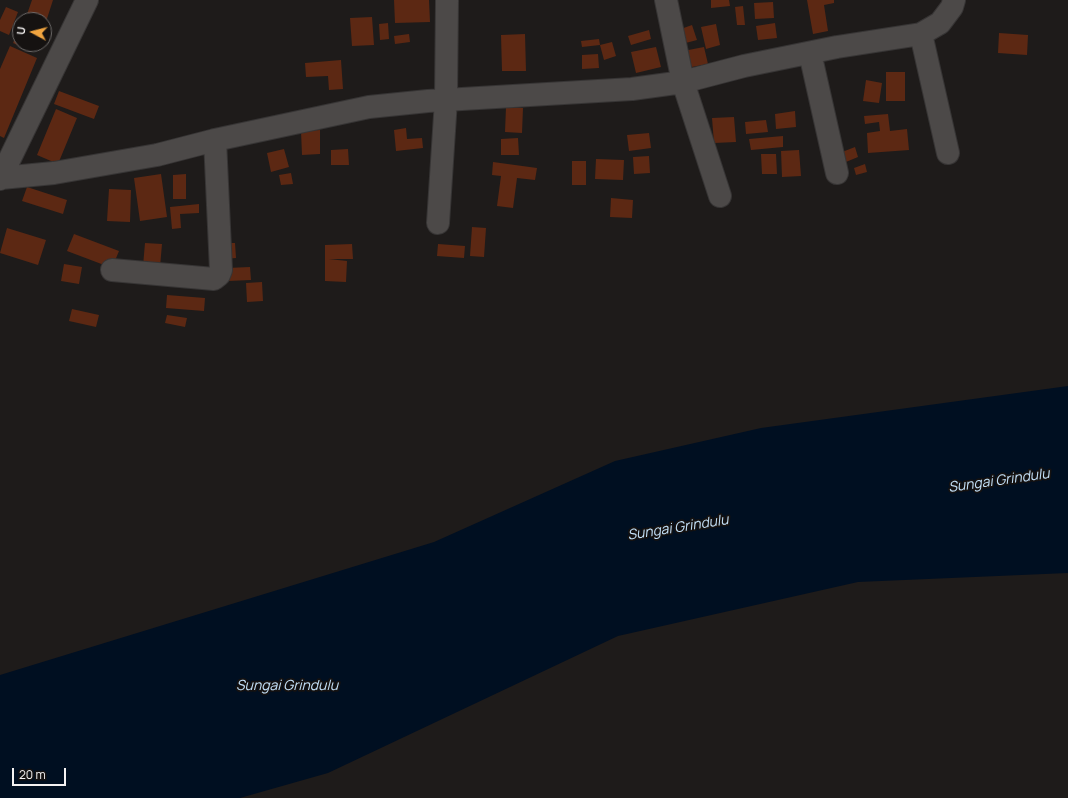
<!DOCTYPE html>
<style>
body{margin:0}
#map{position:relative;width:1068px;height:798px;overflow:hidden;background:#1e1b1a;font-family:Manrope,sans-serif}
canvas{display:block}
.north{position:absolute;left:12px;top:12px;width:40px;height:40px;box-sizing:border-box;background:#151211;border:1px solid #6f6c6b;border-radius:50%;rotate:277deg;font-size:11px;font-weight:700;line-height:16px;text-align:center;color:#f5f3f3}
.north::after{content:'';display:block;margin:auto;width:14px;height:18px;background:#f1a540;clip-path:polygon(50% 0,100% 100%,50% 72%,0 100%)}
.scale{position:absolute;left:12px;top:768px;width:54px;height:18px;box-sizing:border-box;border:2px solid #f5f3f3;border-top:0;padding-left:5px;font-size:12px;line-height:14px;white-space:nowrap;color:#f5f3f3;-webkit-text-stroke:3px #151211;paint-order:stroke}
</style>
<div id="map">
<canvas width="1068" height="798"></canvas>
<div class="north">U</div>
<div class="scale">20 m</div>
</div>
<script>
const g = document.querySelector('canvas').getContext('2d');
g.lineJoin = 'round';
function fill(path, color) { g.fillStyle = color; g.fill(path, 'evenodd'); }
const poly = rows => new Path2D(rows.map(r => 'M' + r).join(''));
function trace(path, color, width, dash) { g.strokeStyle = color; g.lineWidth = width; g.lineCap = dash ? 'butt' : 'round'; g.setLineDash(dash || []); g.stroke(path); }
function label(font, color, halo, rows, align = 'center') {
  g.font = font + ' Manrope,sans-serif'; g.lineWidth = 3.5; g.setLineDash([]); g.textBaseline = 'middle'; g.strokeStyle = halo; g.fillStyle = color; for (const [text, x, y, turn = 0] of rows) {
    g.save(); g.translate(x, y); g.rotate((+turn || 0) * Math.PI / 180); g.textAlign = isNaN(turn) ? turn : align; if (halo) g.strokeText(text, 0, 0); g.fillText(text, 0, 0); g.restore();
  }
}
fill(poly([
 [1068,386,1068,573,858,582,618,636,328,773,240,798,0,798,0,675,434,542,615,461,761,428]
]), '#000f21');
fill(poly([
 [32,0,53,0,44,28,44,20,25,20],
 [394,0,429,0,430,22,395,23],
 [711,0,729,0,730,6,711,8],
 [807,0,834,0,834,3,824,5,828,31,813,34],
 [773,2,774,18,755,19,754,3],
 [743,6,745,25,737,25,735,7],
 [6,7,18,12,9,35,0,31,0,20],
 [372,17,374,45,352,46,350,18],
 [388,23,389,39,380,40,379,24],
 [775,23,777,38,758,40,756,26],
 [716,24,720,45,706,49,701,27],
 [692,25,697,40,682,44,678,30],
 [20,28,20,44,34,44,31,51,13,43],
 [649,30,651,39,631,45,628,36],
 [999,33,1028,35,1027,55,998,53],
 [409,34,410,42,395,44,394,36],
 [525,34,526,71,502,71,501,35],
 [599,39,600,45,582,47,581,41],
 [612,42,616,56,604,60,600,45],
 [10,46,37,58,4,138,0,136,0,69],
 [656,47,661,67,636,73,631,52],
 [704,47,708,64,681,69,678,52],
 [598,54,599,68,582,69,582,55],
 [341,60,343,89,329,90,328,76,306,77,305,63],
 [886,72,905,72,905,101,886,101],
 [866,80,882,83,879,103,863,101],
 [59,91,99,106,94,119,54,104],
 [506,107,523,108,522,133,505,132],
 [56,109,77,118,58,164,37,155],
 [795,111,796,127,776,129,775,114],
 [888,114,890,131,907,129,909,150,868,153,867,133,880,131,879,122,865,124,864,116],
 [734,117,736,142,714,143,712,118],
 [766,120,768,132,746,134,745,122],
 [406,128,407,139,422,138,423,148,396,151,394,130],
 [320,130,320,154,302,155,301,131],
 [649,133,651,148,629,151,627,135],
 [783,136,783,147,751,150,749,139],
 [518,138,519,155,501,155,501,139],
 [855,147,858,157,841,164,837,154],
 [284,149,289,167,271,172,267,153],
 [348,149,349,165,331,165,331,150],
 [799,150,801,176,782,177,781,151],
 [761,154,776,154,777,174,762,174],
 [649,156,650,173,634,174,633,157],
 [596,159,624,160,623,180,595,179],
 [572,161,586,161,586,185,572,185],
 [493,162,537,168,535,180,517,178,513,208,497,206,501,176,492,175],
 [865,164,867,172,856,175,854,168],
 [291,173,293,184,281,185,279,175],
 [161,174,167,217,140,221,134,178],
 [186,174,186,199,173,199,173,175],
 [27,187,67,200,63,214,22,201],
 [109,189,131,190,130,222,107,221],
 [611,198,633,200,632,218,610,217],
 [199,204,199,213,180,214,181,228,172,229,170,207],
 [472,227,486,228,484,257,470,256],
 [7,228,46,240,38,265,0,253],
 [74,234,119,251,112,268,67,251],
 [145,243,162,244,160,267,143,266],
 [224,243,235,243,236,258,224,259],
 [352,244,353,259,329,259,347,261,346,282,325,281,325,245],
 [438,244,465,246,464,258,437,256],
 [64,264,82,267,79,284,61,281],
 [250,267,251,280,228,281,227,268],
 [262,282,263,301,247,302,246,283],
 [167,295,205,298,204,311,166,308],
 [72,309,99,315,96,327,69,321],
 [167,315,187,318,185,327,165,323]
]), '#5c2813');
const minor = poly([
 [666,0,683,82,720,196],
 [921,34,940,23,952,7,954,0],
 [810,53,837,173],
 [1,178,54,173,157,155,215,140,369,107,428,101,632,89,683,82,744,66,837,47,921,34,948,153],
 [0,179,87,0],
 [438,223,446,100,447,0],
 [112,270,214,279,219,275,221,270,215,140]
]);
trace(minor, '#373535', 24);
trace(minor, '#4c4948', 22);
label('italic 14px', '#c4e1f9', '#151211', [
 ["Sungai Grindulu",999,481,-8],
 ["Sungai Grindulu",678,528,-9],
 ["Sungai Grindulu",287,686]
]);
</script>
